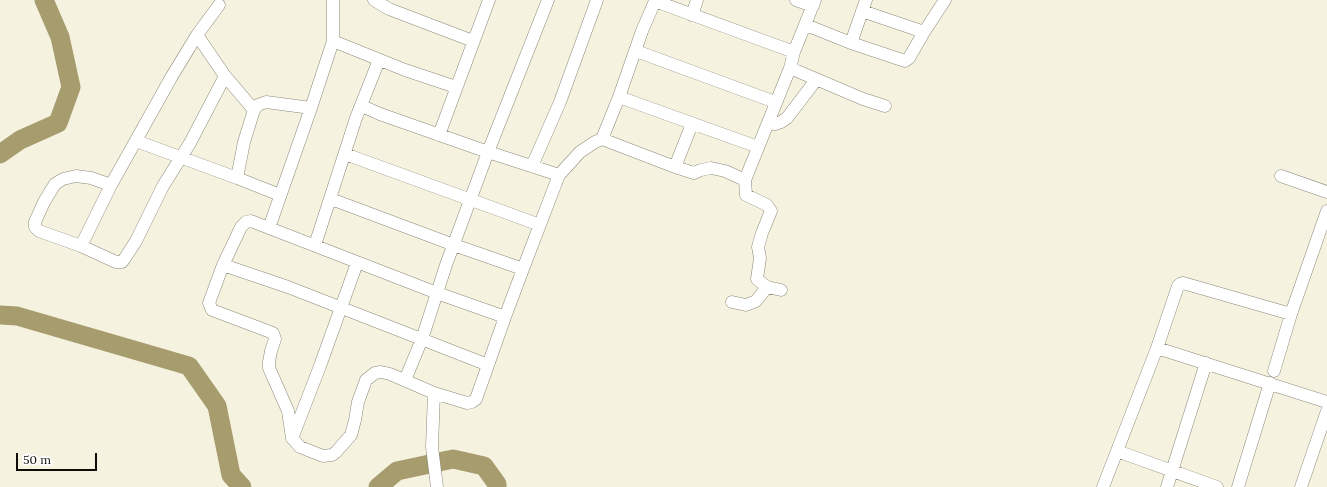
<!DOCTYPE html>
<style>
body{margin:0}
#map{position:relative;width:1327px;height:487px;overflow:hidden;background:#f6f2e0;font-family:Lora,serif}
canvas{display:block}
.scale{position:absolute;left:16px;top:453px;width:81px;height:18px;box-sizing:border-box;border:2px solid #0e0c07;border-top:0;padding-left:5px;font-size:12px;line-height:14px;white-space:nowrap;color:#0e0c07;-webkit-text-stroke:3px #fff;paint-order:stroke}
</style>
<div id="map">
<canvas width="1327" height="487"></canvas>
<div class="scale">50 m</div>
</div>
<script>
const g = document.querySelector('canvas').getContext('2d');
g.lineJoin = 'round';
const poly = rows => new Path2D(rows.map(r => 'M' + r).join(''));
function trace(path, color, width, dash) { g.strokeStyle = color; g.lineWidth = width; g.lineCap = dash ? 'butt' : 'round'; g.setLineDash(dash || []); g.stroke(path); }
trace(poly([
 [0,154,20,140,58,123,71,87,60,37,44,0],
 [0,315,17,316,189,366,217,406,231,475,242,487],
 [378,487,397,471,453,459,484,466,497,484,497,487]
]), '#a79c6d', 19);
const street = poly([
 [333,0,333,41,405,70,456,87],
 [374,0,389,9,473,41],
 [796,0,813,6],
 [219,5,197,35,225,76,254,110],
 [862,11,924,32],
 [692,15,697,0],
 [806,25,851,43,905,61,909,58,924,32,945,0],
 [851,43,866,0],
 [636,51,775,102],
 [790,68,863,99,885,106],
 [619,97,758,147],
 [362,106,380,114,488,152,559,175,580,152,595,142,602,139],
 [768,123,775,124,781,122,787,118,816,80],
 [439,135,489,0],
 [136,141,237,178,280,195],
 [345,154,540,225],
 [532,166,560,102,597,0],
 [675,167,692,124],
 [1281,176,1327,192],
 [237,178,244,142,254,110,258,105,266,102,311,108],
 [745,180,725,171,711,168,701,170,694,173,675,167,602,139,619,97,642,31,655,1,794,52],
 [111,185,91,178,76,176,63,179,55,184,44,202,35,222,35,227,39,231,81,246,111,185,172,76,197,35],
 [331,199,454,245,523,269],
 [269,228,311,108,333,41],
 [315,245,356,118,379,60],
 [81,246,116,262,122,262,125,258,136,241,163,186,190,143,225,76],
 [223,265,288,287,488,365],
 [781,290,767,287,757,279,760,258,758,247,762,233,771,211,767,205,746,195,745,180,790,68,794,52,815,0],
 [732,302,746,305,756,301,767,287],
 [505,317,476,399,472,402,467,403,434,393,390,374,381,372,375,373,366,380,358,402,355,420,351,435,336,452,332,455,323,456,300,447,292,438,288,411,269,368,269,362,271,351,275,339,273,333,212,310,209,303,223,265,241,227,246,222,251,221,437,293,505,317,523,269,559,175],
 [1157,348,1178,286,1180,284,1183,283,1291,314],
 [1274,371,1291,314,1327,211],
 [405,380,422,339,446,265,488,152,548,0],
 [434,393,432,447,437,487],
 [293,436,320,366,357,263],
 [1117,451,1217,487],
 [1103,487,1157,348,1327,402],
 [1167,487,1206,363],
 [1238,487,1270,383],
 [1301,487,1327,411]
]);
trace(street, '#8c8979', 13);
trace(street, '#fff', 12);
</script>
